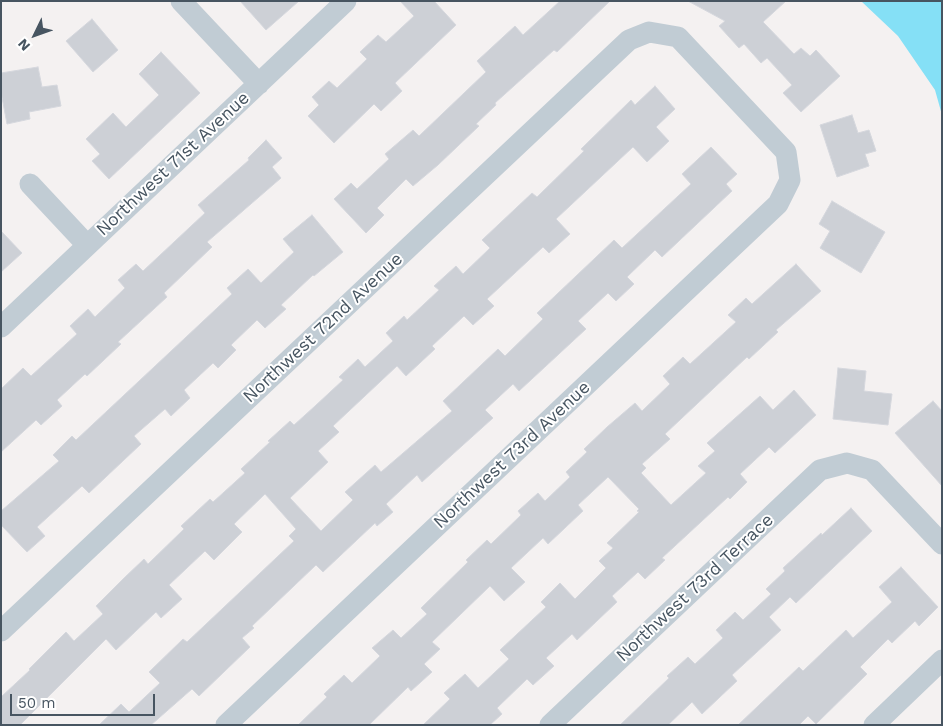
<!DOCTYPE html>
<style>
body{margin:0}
#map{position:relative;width:943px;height:726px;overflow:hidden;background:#f4f1f1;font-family:"Work Sans",sans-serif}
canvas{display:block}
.frame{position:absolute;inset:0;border:2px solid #475561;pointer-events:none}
.north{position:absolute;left:10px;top:10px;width:50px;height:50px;-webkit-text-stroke:4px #fff;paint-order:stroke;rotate:228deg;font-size:14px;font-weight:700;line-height:20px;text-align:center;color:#475561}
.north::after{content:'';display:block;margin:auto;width:18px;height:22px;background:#475561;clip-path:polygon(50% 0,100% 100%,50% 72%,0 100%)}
.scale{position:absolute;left:10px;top:694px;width:145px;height:22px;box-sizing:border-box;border:2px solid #475561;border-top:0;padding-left:6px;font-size:15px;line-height:18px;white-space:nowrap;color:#475561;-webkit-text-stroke:4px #fff;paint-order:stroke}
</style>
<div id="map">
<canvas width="943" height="726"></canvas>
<div class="frame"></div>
<div class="north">N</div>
<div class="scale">50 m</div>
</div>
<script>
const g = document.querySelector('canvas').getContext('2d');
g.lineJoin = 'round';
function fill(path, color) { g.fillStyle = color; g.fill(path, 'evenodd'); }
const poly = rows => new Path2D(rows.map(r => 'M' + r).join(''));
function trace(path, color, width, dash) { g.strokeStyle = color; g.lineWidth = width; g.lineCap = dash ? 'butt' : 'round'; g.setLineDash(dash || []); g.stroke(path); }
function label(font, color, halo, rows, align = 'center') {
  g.font = font + ' "Work Sans",sans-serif'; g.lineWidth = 4; g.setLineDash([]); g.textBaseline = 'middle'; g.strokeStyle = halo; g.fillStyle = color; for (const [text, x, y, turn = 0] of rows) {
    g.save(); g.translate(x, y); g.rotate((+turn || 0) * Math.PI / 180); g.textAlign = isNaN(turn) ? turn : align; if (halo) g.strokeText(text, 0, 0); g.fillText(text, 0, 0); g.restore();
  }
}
fill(poly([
 [861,1,942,1,942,115,935,90,898,36]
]), '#85e0f6');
const building = poly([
 [240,1,299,1,266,30,240,1],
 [400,1,434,1,456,25,395,83,402,91,381,111,374,104,334,143,308,116,319,105,312,97,329,81,337,88,367,59,360,52,378,35,386,42,414,16,400,1],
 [560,1,610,1,557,52,554,50,495,103,496,105,476,124,479,126,438,165,413,186,406,179,377,208,384,215,366,233,334,199,351,183,357,189,389,159,385,154,413,130,419,136,486,72,477,61,515,26,523,35,560,1],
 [688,1,786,1,763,22,794,54,801,48,810,56,816,50,840,76,801,112,783,93,792,85,767,58,761,63,744,44,739,48,719,26,725,21,688,1],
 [92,19,118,50,93,72,66,41,92,19],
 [161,52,200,93,109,179,92,161,100,154,86,139,113,113,126,127,159,95,139,74,161,52],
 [38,67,42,87,57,85,61,106,29,112,30,119,7,124,1,92,1,73,38,67],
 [655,86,675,109,656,127,669,141,647,162,633,147,556,219,570,234,549,253,543,247,487,299,494,306,473,325,464,316,432,346,435,349,406,376,397,366,333,426,339,432,318,451,328,462,290,498,321,531,353,500,345,492,375,465,381,472,452,411,443,401,498,349,505,356,543,319,537,313,614,240,622,248,691,184,682,174,711,147,737,174,726,184,732,191,662,257,655,250,627,277,634,284,616,301,608,293,578,321,586,329,519,391,513,384,485,410,493,418,422,482,417,475,386,504,393,512,377,526,375,523,323,572,316,565,252,626,254,628,242,638,250,647,199,696,192,689,151,725,99,725,121,704,129,712,160,683,149,672,183,639,187,642,294,541,289,536,296,529,265,494,234,524,242,532,214,560,205,551,169,585,182,599,161,618,156,612,116,650,106,639,20,725,1,725,1,697,30,670,29,669,66,632,74,641,103,614,96,606,124,578,144,559,148,564,184,529,181,526,210,499,213,502,245,473,241,469,270,442,268,441,290,421,294,425,315,406,343,380,339,377,358,359,365,367,393,341,386,333,404,316,407,320,439,290,434,286,456,266,463,274,490,248,482,240,532,193,537,197,584,151,581,149,631,100,635,105,655,86],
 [852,115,858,133,869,130,876,151,865,154,869,166,837,177,820,125,852,115],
 [266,140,282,158,272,167,281,178,207,242,212,247,164,293,167,297,118,342,121,344,87,376,85,374,57,400,62,406,41,425,36,420,1,452,1,389,23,368,31,376,77,334,70,326,88,309,95,317,125,288,118,280,136,264,143,271,205,213,198,205,249,160,248,158,266,140],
 [832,201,885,232,861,273,820,248,830,231,819,224,832,201],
 [312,215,343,252,314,276,313,275,281,305,286,309,265,328,257,320,231,345,236,350,218,368,213,363,184,390,190,398,171,416,165,409,134,436,141,444,89,493,82,486,37,527,45,536,27,552,1,525,1,511,59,461,53,455,72,436,76,440,232,294,227,288,248,269,261,283,294,252,283,239,312,215],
 [1,231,22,253,1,272,1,231],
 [796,264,821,291,776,330,778,332,749,359,747,357,665,434,670,439,642,464,646,468,641,473,671,505,706,473,698,466,715,451,707,443,760,396,773,410,794,390,816,415,775,453,769,447,740,474,747,482,730,499,728,497,662,558,665,560,645,579,638,572,612,596,617,602,577,640,572,634,546,658,554,666,533,685,527,679,497,708,502,714,490,725,423,725,450,699,444,693,465,674,478,688,509,659,500,650,546,607,541,602,560,583,575,599,606,568,599,561,613,548,607,543,639,512,637,511,639,509,608,477,578,505,583,511,548,544,543,538,511,568,525,582,504,601,490,586,432,642,440,649,424,664,432,672,411,691,408,687,369,725,298,725,327,697,324,694,344,675,352,683,380,656,372,648,393,630,401,638,427,614,421,608,468,562,466,560,487,540,491,544,521,515,518,511,538,493,545,501,570,477,566,472,587,452,584,449,607,427,635,403,642,411,670,384,663,376,683,357,690,364,736,322,728,315,746,298,752,304,796,264],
 [838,368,866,371,864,391,892,394,888,425,833,419,838,368],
 [933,401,942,411,942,486,895,433,933,401],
 [851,508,872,531,796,603,790,597,769,617,781,630,732,675,737,681,702,714,692,702,668,725,620,725,669,678,667,676,688,657,695,664,723,638,716,630,735,612,743,620,771,594,766,589,785,571,783,568,821,533,822,535,851,508],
 [901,567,938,607,919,626,915,621,892,643,888,639,860,667,867,674,816,724,808,716,799,725,738,725,799,667,803,671,846,630,853,638,892,602,879,587,901,567]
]);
fill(building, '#cdd0d6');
trace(building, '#d5d7dd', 1);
trace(poly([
 [181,1,259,84],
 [30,184,87,245],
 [1,327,346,1],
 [1,631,629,40,649,32,678,37,786,152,790,180,778,204,226,725],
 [550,725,820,470,847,463,872,470,942,544],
 [874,725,942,660]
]), '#c1ccd4', 21);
label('18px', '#475561', '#fff', [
 ["Northwest 71st Avenue",173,164,-43],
 ["Northwest 72nd Avenue",323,328,-43],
 ["Northwest 73rd Avenue",512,455,-43],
 ["Northwest 73rd Terrace",695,588,-43]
]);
</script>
